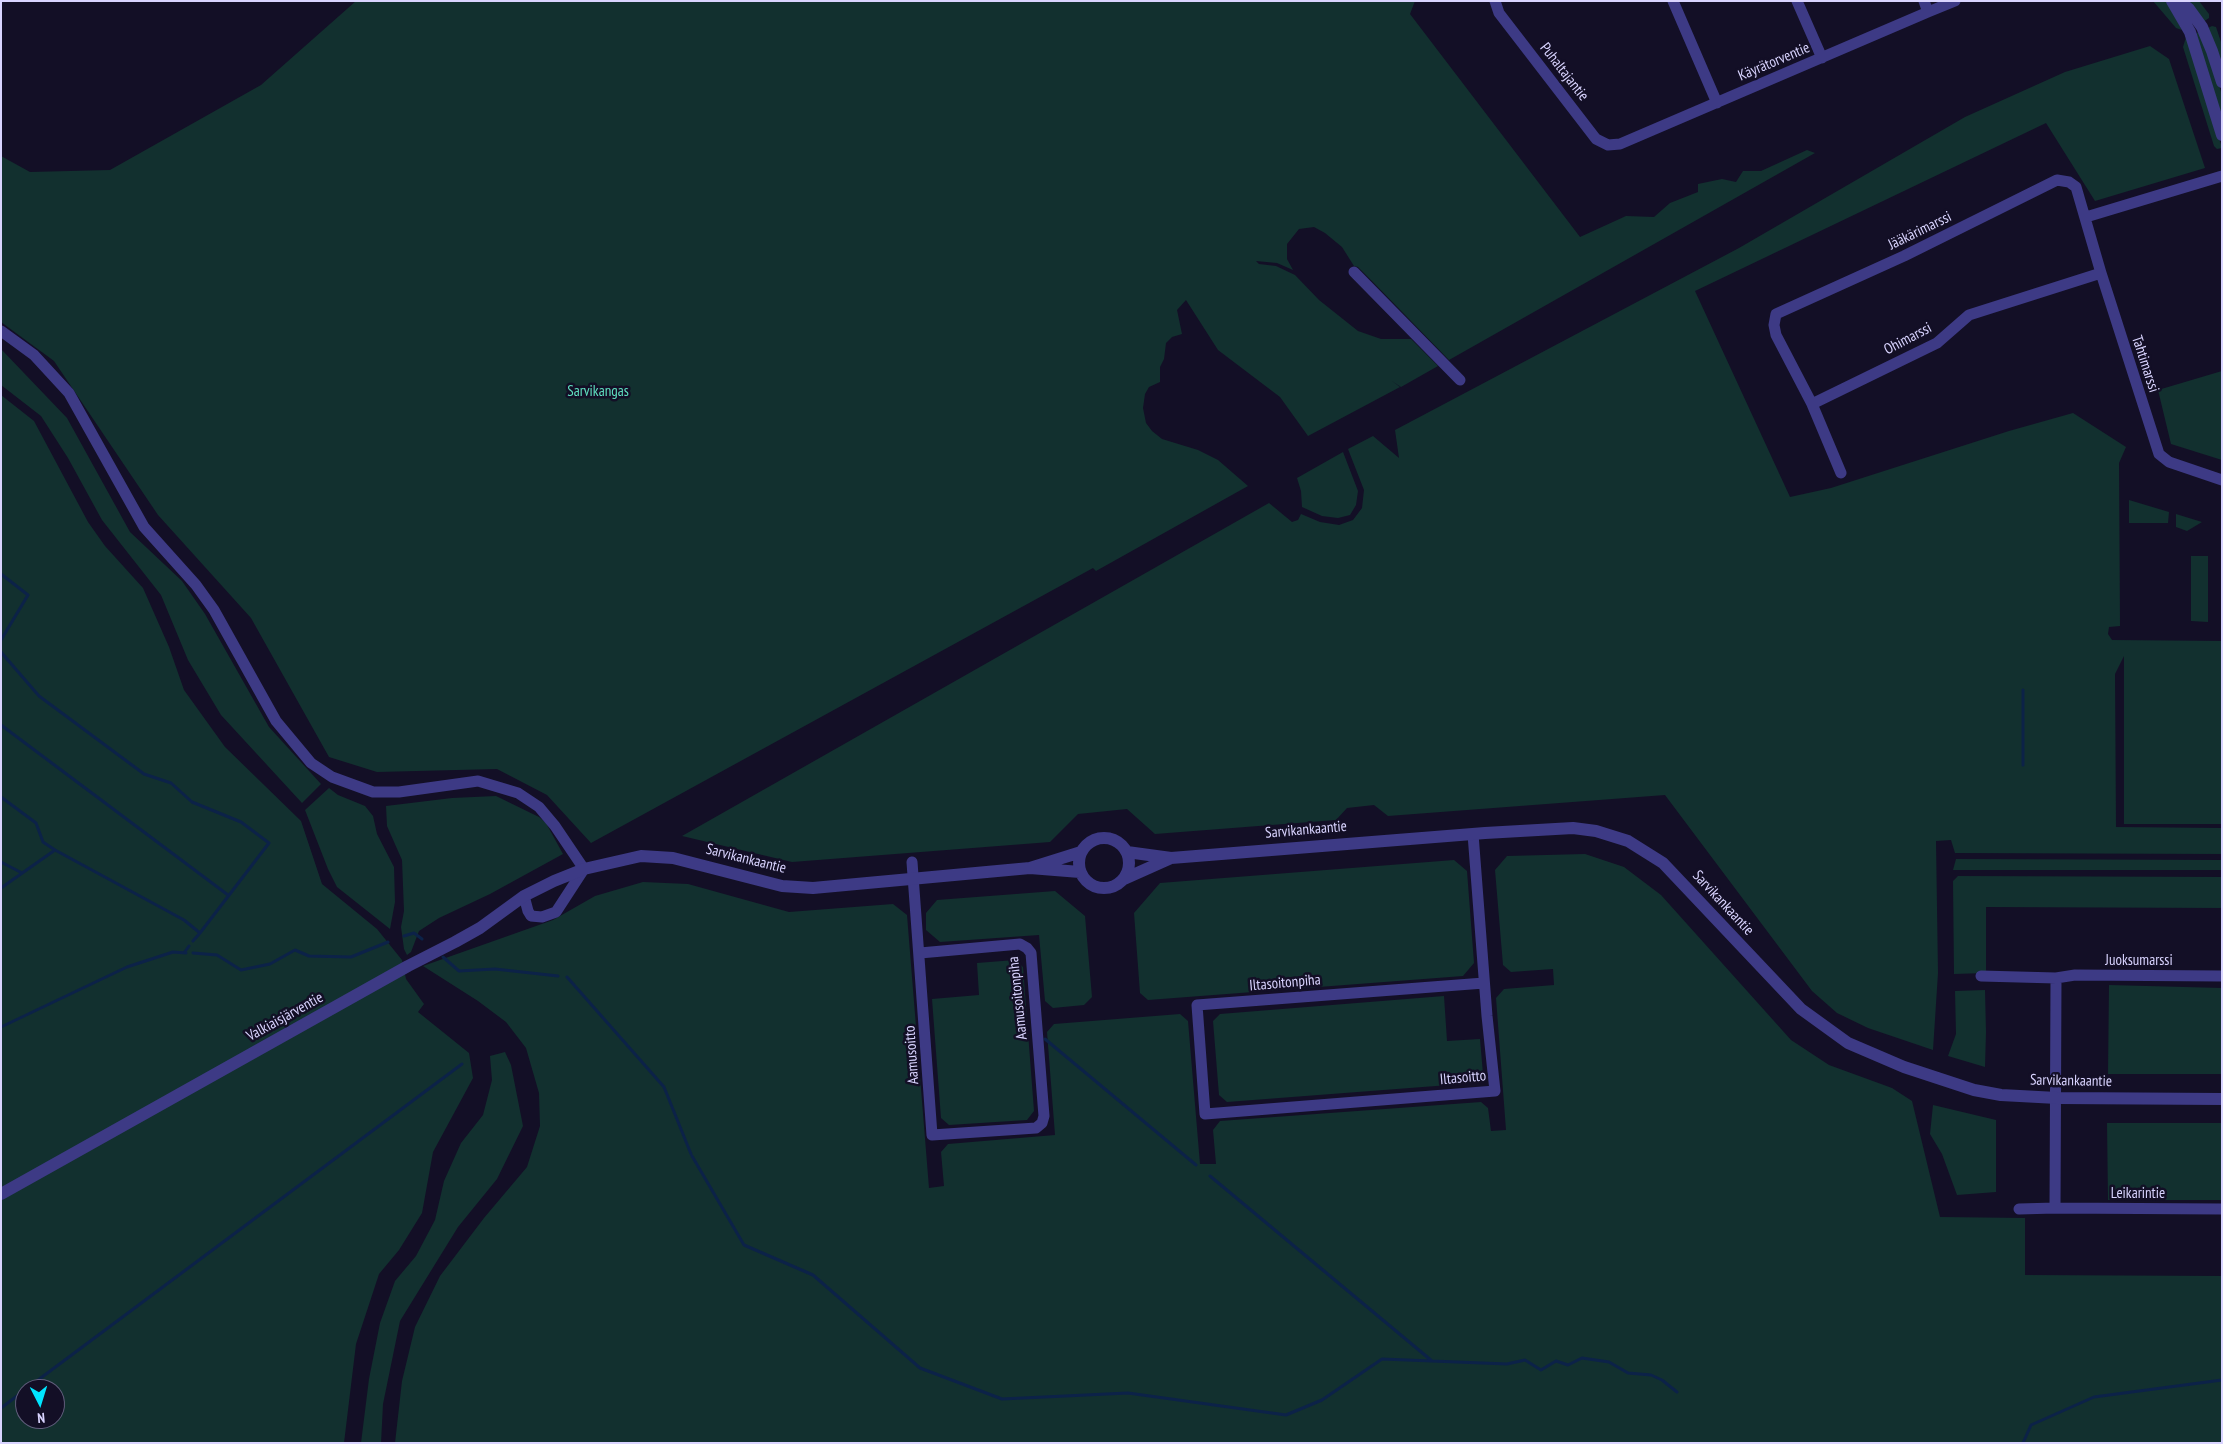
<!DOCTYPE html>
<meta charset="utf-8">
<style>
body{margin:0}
#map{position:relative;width:2223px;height:1444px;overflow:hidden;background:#130f26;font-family:"PT Sans Narrow",sans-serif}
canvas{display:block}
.frame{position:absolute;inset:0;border:2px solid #d9d4ff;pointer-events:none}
.north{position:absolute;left:15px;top:1379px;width:50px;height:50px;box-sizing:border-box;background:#130f26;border:1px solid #625e7d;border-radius:50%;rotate:175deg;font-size:14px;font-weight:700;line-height:20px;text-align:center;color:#d9d4ff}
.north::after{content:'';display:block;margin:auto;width:18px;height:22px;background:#00e5ff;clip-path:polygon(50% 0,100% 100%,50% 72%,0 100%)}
</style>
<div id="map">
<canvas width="2223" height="1444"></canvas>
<div class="frame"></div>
<div class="north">N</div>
</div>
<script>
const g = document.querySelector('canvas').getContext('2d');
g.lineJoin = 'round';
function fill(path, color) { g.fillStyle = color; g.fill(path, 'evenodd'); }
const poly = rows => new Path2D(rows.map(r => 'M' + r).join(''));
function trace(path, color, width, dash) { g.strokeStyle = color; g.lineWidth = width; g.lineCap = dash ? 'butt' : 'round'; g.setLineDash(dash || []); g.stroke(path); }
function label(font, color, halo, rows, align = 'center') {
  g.font = font + ' "PT Sans Narrow",sans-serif'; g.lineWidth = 5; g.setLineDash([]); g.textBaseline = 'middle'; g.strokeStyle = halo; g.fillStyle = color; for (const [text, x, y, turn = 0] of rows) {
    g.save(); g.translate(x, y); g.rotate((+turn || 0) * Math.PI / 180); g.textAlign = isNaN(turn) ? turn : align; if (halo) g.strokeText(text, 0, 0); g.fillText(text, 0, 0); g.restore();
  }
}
fill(poly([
 [356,1,1415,1,1410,14,1580,237,1626,216,1654,217,1670,203,1698,192,1698,184,1722,179,1736,182,1743,171,1761,171,1807,150,1815,153,1449,360,1372,281,1358,267,1354,266,1342,247,1325,233,1314,227,1299,229,1287,244,1287,259,1293,270,1277,263,1256,261,1259,264,1276,266,1295,275,1319,300,1358,331,1381,339,1411,339,1438,366,1401,387,1392,381,1400,387,1308,436,1280,397,1218,350,1186,300,1177,310,1182,334,1172,337,1166,343,1164,359,1160,367,1160,382,1149,387,1145,394,1143,408,1146,423,1152,431,1162,439,1198,450,1218,460,1248,486,1096,571,1093,568,591,843,547,795,497,769,377,772,329,757,251,618,158,515,54,361,1,322,1,156,30,172,110,170,261,85],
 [2153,1,2167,1,2182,30,2176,28],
 [2184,1,2199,1,2209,14,2209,18,2203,22],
 [2212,26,2216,27,2222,45,2222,68,2208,28],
 [2199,32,2211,60,2222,95,2222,119,2195,34],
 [2186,37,2193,50,2222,148,2217,149,2214,146,2183,47],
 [2150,46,2169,59,2205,168,2095,201,2046,123,1695,291,1790,497,1831,488,2009,431,2073,413,2126,447,2119,463,2120,626,2109,627,2108,634,2112,640,2222,641,2222,824,2124,824,2124,656,2115,674,2116,827,2222,828,2222,854,1955,853,1951,840,1936,841,1938,973,1933,1050,1868,1028,1837,1013,1812,991,1665,795,1388,816,1374,805,1347,808,1336,820,1155,834,1127,809,1078,814,1050,842,792,862,682,836,1269,503,1292,522,1298,520,1301,514,1320,522,1339,525,1353,520,1362,508,1364,490,1348,449,1373,436,1399,458,1395,430,1739,248,1965,117,2065,72],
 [1,349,67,418,130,532,182,581,205,614,269,727,321,784,302,803,221,715,188,660,161,595,102,520,68,458,41,416,1,385],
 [2222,371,2222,460,2171,444,2158,390],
 [1,395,34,421,88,522,105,546,143,588,169,647,184,690,225,747,301,821,322,884,377,929,402,960,406,979,424,1004,418,1012,469,1053,473,1078,433,1152,422,1213,399,1250,379,1274,356,1344,344,1443,1,1443],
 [25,1389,55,1389,55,1419,25,1419],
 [1343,452,1358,491,1356,505,1350,515,1338,518,1322,516,1302,507,1301,491,1297,478],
 [2129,500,2169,512,2168,523,2129,523],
 [2176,514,2202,522,2187,531,2176,527],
 [2191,556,2208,556,2208,622,2191,621],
 [329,788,338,795,365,806,373,816,377,834,394,867,395,902,390,929,337,887,328,869,305,810],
 [496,796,539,817,546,823,563,854,490,894,439,918,419,931,411,952,407,955,404,949,401,927,404,911,402,860,387,826,386,806,452,798],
 [1585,854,1624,867,1661,895,1791,1040,1829,1065,1892,1088,1912,1101,1940,1217,2025,1218,2025,1275,2222,1276,2222,1443,395,1443,402,1381,415,1327,440,1276,484,1218,527,1167,540,1126,539,1093,526,1048,506,1022,478,1001,423,966,553,920,595,896,643,882,688,884,789,912,893,904,907,915,929,1188,944,1186,941,1152,948,1144,1055,1135,1047,1032,1054,1024,1180,1014,1188,1021,1200,1164,1216,1164,1213,1130,1220,1121,1481,1102,1488,1108,1491,1131,1506,1130,1496,998,1504,989,1554,985,1553,969,1511,972,1503,965,1495,870,1507,856],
 [1956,859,2222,860,2222,870,1953,870],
 [1454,860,1467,871,1474,963,1463,976,1148,1000,1140,993,1134,913,1160,883],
 [1958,876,2222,877,2222,908,1986,907,1986,973,1954,974,1953,881],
 [1055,891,1085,916,1092,997,1084,1005,1053,1008,1045,1001,1039,935,940,942,926,930,926,913,937,900],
 [1015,960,1023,967,1034,1111,1027,1120,949,1125,941,1118,932,999,979,995,977,963],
 [2109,985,2222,988,2222,1074,2108,1074],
 [1985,990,1986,1032,1985,1067,1948,1056,1956,1034,1955,991],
 [1444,996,1447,1041,1480,1039,1483,1074,1475,1083,1227,1102,1219,1095,1213,1021,1220,1014],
 [505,1052,511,1065,523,1126,497,1179,458,1227,400,1321,383,1404,381,1443,361,1443,369,1379,380,1323,395,1281,416,1256,435,1220,444,1181,461,1143,483,1115,492,1080,490,1056],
 [1933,1105,1996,1120,1996,1192,1957,1195,1942,1154,1930,1134],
 [2107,1123,2222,1123,2222,1200,2108,1200]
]), '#12302f');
trace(poly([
 [1,574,28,595,1,640],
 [1,652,39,696,144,774,171,783,192,802,241,822,269,843,200,933],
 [2023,690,2023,765],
 [1,725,228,895],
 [1,797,36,823,43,842,55,850],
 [1,862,22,873],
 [1,888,55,850,184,920,200,933,193,941],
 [404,936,414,933,422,939],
 [184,953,189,946],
 [193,953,217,955,241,970,270,964,295,950,309,956,351,957,388,942],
 [443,957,459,971,495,969,558,976],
 [567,977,664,1087,691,1154],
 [1,1027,127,967,173,952,186,953],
 [1045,1039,1196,1165],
 [692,1156,744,1245,813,1275,920,1368,1002,1399,1128,1393,1286,1415,1322,1400,1382,1359,1507,1364,1525,1360,1541,1370,1556,1361,1568,1365,1582,1358,1609,1362,1628,1373,1651,1375,1662,1380,1677,1392],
 [1210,1176,1432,1361],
 [26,1389,462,1064],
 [1,1408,25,1390],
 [2023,1443,2031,1425,2094,1397,2222,1380]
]), '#0c2248', 3);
trace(poly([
 [1495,1,1499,13,1596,139,1608,145,1620,144,1928,12,1924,1],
 [1673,1,1717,103],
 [1797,1,1822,58],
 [1928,12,1955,1],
 [2086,217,2222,176],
 [1354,272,1460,380],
 [1,331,34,355,69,393,144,527,196,585,214,610,276,721,311,763,332,777,373,792,399,792,478,781,518,793,539,807,555,826,584,869,556,912,542,917,531,916,528,911,524,896],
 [1812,404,1937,343,1969,315,2101,273],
 [1841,473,1812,404,1776,335,1774,325,1776,314,1904,256,2057,180,2069,182,2076,187,2101,273,2159,454,2169,462,2222,480],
 [1473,834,1487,1016,1495,1091,1205,1114,1197,1005,1484,983],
 [912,862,932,1135,1036,1128,1042,1123,1044,1116,1031,953,1027,948,1020,944,920,953],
 [1981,976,2056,978],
 [2222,976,2075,975,2056,978,2055,1208,2222,1209],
 [2019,1209,2055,1208]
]), '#3d3a85', 11);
trace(poly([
 [2172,1,2190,32,2222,135],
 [2179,1,2189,9,2202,27,2212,51,2222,82],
 '1079 863a25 25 0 1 1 50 0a25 25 0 1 1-50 0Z',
 [1171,858,1485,833,1573,828,1596,831,1628,841,1663,863,1801,1009,1848,1043,1904,1067,1974,1090,2001,1095,2057,1098,2222,1099],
 [1080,872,1030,868,1081,852],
 [1124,879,1171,858,1127,852],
 [1,1194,408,966,455,942,480,928,524,896,554,881,584,869,641,856,673,858,782,886,813,888,1030,868]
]), '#3d3a85', 12);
label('15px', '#d9d4ff', '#130f26', [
 ["Käyrätorventie",1774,62,-23],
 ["Puhaltajantie",1564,72,52],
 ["Jääkärimarssi",1920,231,-26],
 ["Ohimarssi",1908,339,-28],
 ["Tahtimarssi",2145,364,72],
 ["Sarvikankaantie",1306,830,-5],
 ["Sarvikankaantie",746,859,14],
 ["Sarvikankaantie",1723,903,47],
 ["Juoksumarssi",2139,961],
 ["Iltasoitonpiha",1285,983,-5],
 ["Aamusoitonpiha",1018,998,-96],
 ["Valkiaisjärventie",285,1017,-29],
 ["Aamusoitto",912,1055,-94],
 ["Iltasoitto",1463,1078,-5],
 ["Sarvikankaantie",2071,1081,1],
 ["Leikarintie",2138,1194]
]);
label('15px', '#5fe0c0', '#130f26', [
 ["Sarvikangas",598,392]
]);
</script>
